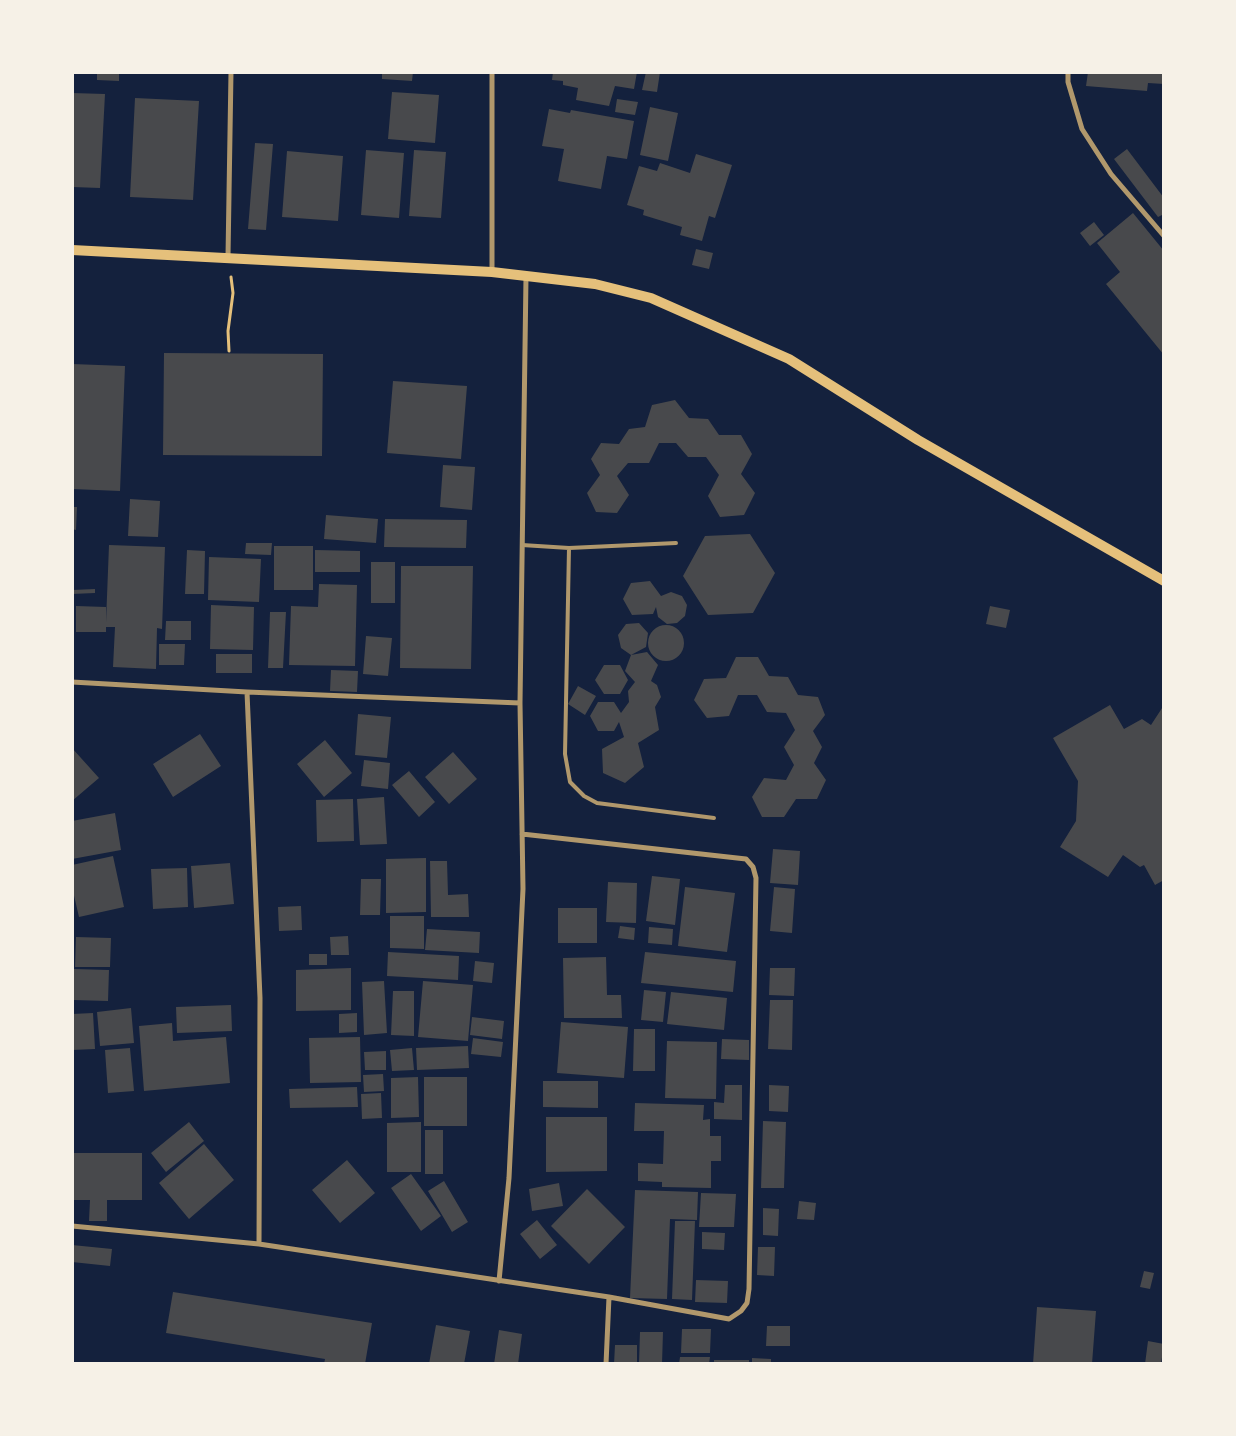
<!DOCTYPE html>
<style>
body{margin:0}
#map{position:relative;width:1236px;height:1436px;overflow:hidden;background:#14213d;font-family:Inter,sans-serif}
canvas{display:block}
.frame{position:absolute;inset:0;border:74px solid #f6f1e7;pointer-events:none}
</style>
<div id="map">
<canvas width="1236" height="1436"></canvas>
<div class="frame"></div>
</div>
<script>
const g = document.querySelector('canvas').getContext('2d');
g.lineJoin = 'round';
function fill(path, color) { g.fillStyle = color; g.fill(path, 'evenodd'); }
const poly = rows => new Path2D(rows.map(r => 'M' + r).join(''));
function trace(path, color, width, dash) { g.strokeStyle = color; g.lineWidth = width; g.lineCap = dash ? 'butt' : 'round'; g.setLineDash(dash || []); g.stroke(path); }
fill(poly([
 [97,72,119,72,119,81,97,80],
 [382,72,413,72,412,81,382,79],
 [553,72,637,72,634,89,615,86,609,106,576,100,578,88,563,85,563,81,552,80],
 [646,72,660,72,657,92,642,90],
 [1088,72,1164,72,1164,84,1148,83,1147,91,1086,86],
 [392,92,439,95,435,143,388,139],
 [72,93,105,94,100,188,72,187],
 [135,98,199,101,193,200,130,197],
 [617,99,638,102,635,115,615,112],
 [650,107,678,113,668,161,640,155],
 [549,109,570,113,571,110,634,121,627,159,607,156,601,189,558,181,564,149,542,146],
 [255,143,273,144,266,230,248,229],
 [1127,149,1164,198,1164,214,1158,217,1114,159],
 [366,150,404,153,399,218,361,215],
 [414,150,446,152,441,218,409,216],
 [287,151,343,156,338,221,282,217],
 [696,154,732,165,715,218,709,216,702,241,680,235,682,227,643,215,644,210,627,205,639,166,657,171,660,163,690,173],
 [1133,213,1164,251,1164,355,1106,284,1120,272,1097,243],
 [1094,222,1104,235,1090,246,1080,233],
 [696,249,713,253,709,269,692,265],
 [164,353,323,354,322,456,163,455],
 [72,364,125,366,120,491,72,489],
 [393,381,467,386,461,459,387,453],
 [675,400,689,418,708,419,719,435,741,435,752,454,741,474,755,493,744,515,720,517,708,496,719,475,706,457,688,457,676,443,659,443,649,463,628,463,617,476,629,495,617,513,596,512,587,493,600,475,591,459,601,443,619,444,629,429,645,427,652,405],
 [443,465,475,467,472,510,440,507],
 [130,499,160,501,158,537,128,536],
 [72,507,77,507,76,530,72,529],
 [326,515,378,519,376,543,324,539],
 [385,519,467,520,466,548,384,547],
 [750,534,775,573,753,613,708,615,683,576,705,536],
 [246,543,272,543,271,555,245,554],
 [109,545,165,547,162,629,157,628,156,669,113,667,115,627,106,627,106,632,76,632,76,606,106,607,106,622],
 [274,546,313,546,313,590,274,590],
 [187,550,205,551,204,594,185,594],
 [315,550,360,551,360,572,315,572],
 [209,557,261,559,259,602,208,600],
 [371,562,395,562,395,603,371,603],
 [401,566,473,566,471,669,400,668],
 [650,581,661,596,671,592,682,596,687,605,685,616,677,623,667,624,658,617,656,607,653,614,632,615,623,599,631,583],
 [319,584,357,585,355,666,289,665,291,606,318,607],
 [95,589,95,593,72,594,72,590],
 [211,605,254,607,253,650,210,649],
 [990,606,1010,610,1006,628,986,624],
 [270,612,286,612,283,668,268,668],
 [166,621,191,621,191,640,165,640],
 [639,623,648,633,646,647,631,655,647,652,658,665,651,681,657,685,661,697,655,707,659,730,638,743,644,767,625,783,603,773,602,749,624,737,619,722,614,731,598,731,590,716,598,702,614,702,621,713,629,702,628,691,635,682,625,671,631,655,621,648,618,635,626,624],
 '648 643a18 18 0 1 1 36 0a18 18 0 1 1-36 0Z',
 [366,636,392,638,388,676,363,674],
 [159,644,185,644,184,665,159,665],
 [216,654,252,654,252,673,216,673],
 [736,657,758,657,769,676,788,677,798,695,818,697,825,715,813,731,822,747,814,763,826,780,817,799,796,799,784,817,762,817,752,797,764,778,786,780,794,765,784,747,795,730,786,713,767,712,757,695,738,695,729,716,707,718,694,700,704,679,726,678],
 [604,665,620,665,628,680,620,694,604,694,595,680],
 [331,670,358,671,357,692,330,691],
 [578,686,596,696,585,715,568,704],
 [1110,705,1124,729,1142,719,1151,725,1164,705,1164,880,1155,885,1144,865,1140,867,1123,855,1108,877,1060,847,1076,821,1078,781,1053,738],
 [358,714,391,717,387,758,355,755],
 [200,734,221,766,173,797,153,764],
 [325,740,352,773,324,797,297,764],
 [72,748,99,778,72,801],
 [453,752,477,779,449,804,425,777],
 [364,760,390,763,388,789,361,786],
 [409,771,435,802,419,817,392,785],
 [384,797,387,844,360,845,357,799],
 [353,799,354,841,317,842,316,800],
 [115,813,121,850,72,859,72,821],
 [773,849,800,851,798,885,770,883],
 [113,856,124,907,79,917,72,887,72,865],
 [426,858,426,912,386,913,386,859],
 [430,861,447,861,448,895,468,894,469,917,431,917],
 [230,863,234,904,194,908,191,866],
 [187,868,188,907,153,909,151,869],
 [652,876,680,879,675,925,646,921],
 [361,879,381,879,380,915,360,915],
 [608,882,637,883,636,923,606,922],
 [685,887,735,893,727,952,678,946],
 [774,887,795,889,792,933,770,931],
 [301,906,302,930,279,931,278,907],
 [558,908,597,908,597,943,558,943],
 [390,916,424,916,424,949,390,948],
 [620,926,635,928,634,940,618,938],
 [649,927,673,929,672,945,648,943],
 [427,929,480,932,479,953,425,950],
 [348,936,349,955,331,955,330,937],
 [76,937,111,938,110,967,75,967],
 [388,952,459,956,458,980,387,976],
 [645,952,736,961,733,992,641,983],
 [309,954,327,954,327,965,309,965],
 [606,957,607,995,621,995,622,1018,564,1018,563,958],
 [475,961,494,963,492,983,473,981],
 [351,968,351,1010,296,1011,296,970],
 [770,968,795,968,794,996,769,995],
 [74,969,109,970,108,1001,73,1000],
 [384,981,387,1033,364,1035,362,982],
 [423,981,473,985,468,1041,418,1037],
 [644,990,666,992,663,1022,641,1020],
 [393,991,414,991,414,1036,391,1035],
 [671,992,727,998,724,1030,667,1024],
 [770,1000,793,1000,792,1050,768,1049],
 [231,1005,232,1031,177,1033,176,1007],
 [131,1008,134,1043,100,1046,97,1012],
 [93,1013,95,1049,72,1050,72,1014],
 [357,1013,357,1032,339,1033,339,1014],
 [472,1017,504,1021,502,1039,470,1035],
 [561,1022,628,1027,624,1078,557,1073],
 [172,1023,173,1041,226,1037,230,1083,144,1091,139,1026],
 [634,1029,655,1029,655,1071,633,1071],
 [360,1037,361,1082,310,1083,309,1038],
 [473,1038,503,1042,501,1057,471,1054],
 [722,1039,749,1040,749,1060,721,1059],
 [667,1041,717,1042,716,1099,665,1098],
 [468,1046,469,1068,417,1070,416,1048],
 [130,1048,134,1091,108,1093,105,1050],
 [412,1048,414,1070,392,1071,390,1050],
 [386,1051,386,1070,365,1070,364,1052],
 [383,1074,384,1091,364,1092,363,1075],
 [418,1077,419,1117,391,1118,391,1078],
 [424,1077,467,1077,467,1126,424,1126],
 [543,1081,598,1081,598,1108,543,1107],
 [725,1085,742,1085,742,1120,714,1119,714,1102,724,1103],
 [769,1085,789,1086,788,1112,769,1111],
 [357,1087,358,1107,290,1108,289,1089],
 [381,1093,382,1118,362,1119,361,1094],
 [635,1103,704,1105,703,1120,710,1119,710,1136,721,1136,721,1161,711,1161,711,1188,662,1187,662,1182,638,1181,638,1163,663,1164,664,1131,634,1131],
 [546,1117,607,1117,607,1171,546,1172],
 [763,1121,786,1122,784,1188,761,1188],
 [189,1122,204,1141,166,1172,151,1153],
 [421,1122,421,1172,387,1172,387,1123],
 [425,1130,443,1130,443,1174,425,1174],
 [204,1144,234,1180,189,1219,159,1183],
 [72,1153,142,1153,142,1200,107,1200,107,1221,89,1221,90,1200,72,1200],
 [347,1160,375,1193,340,1223,312,1190],
 [411,1174,441,1216,421,1231,391,1188],
 [444,1181,468,1222,452,1232,428,1191],
 [559,1183,563,1206,532,1211,529,1189],
 [587,1189,625,1227,589,1264,551,1226],
 [635,1190,698,1192,697,1220,670,1219,667,1299,630,1298],
 [701,1193,736,1194,734,1227,699,1227],
 [799,1201,816,1203,814,1220,797,1219],
 [763,1208,779,1209,778,1236,763,1235],
 [537,1220,557,1245,540,1259,520,1234],
 [675,1221,695,1221,692,1300,672,1299],
 [702,1232,725,1233,724,1250,702,1249],
 [72,1245,112,1249,110,1266,72,1262],
 [758,1247,775,1247,774,1276,757,1275],
 [1144,1271,1154,1273,1150,1289,1140,1287],
 [696,1280,728,1281,727,1303,695,1302],
 [173,1292,372,1323,365,1364,324,1364,325,1359,166,1333],
 [1037,1307,1096,1311,1092,1364,1033,1364],
 [436,1325,470,1331,464,1364,429,1364],
 [767,1326,790,1326,790,1346,766,1346],
 [682,1329,711,1329,710,1353,681,1353],
 [499,1330,522,1334,518,1364,494,1364],
 [640,1332,663,1332,662,1364,639,1364],
 [1148,1341,1164,1344,1161,1364,1145,1364],
 [615,1345,637,1345,637,1364,614,1364],
 [680,1357,710,1357,709,1364,679,1364],
 [752,1358,771,1359,771,1364,752,1364],
 [714,1360,749,1360,749,1364,714,1364]
]), '#48494c');
trace(poly([
 [229,351,228,331,233,293,231,277]
]), '#e5c07b', 3);
trace(poly([
 [522,545,569,548,676,543],
 [569,548,565,754,570,782,584,796,597,803,714,818]
]), '#b1986c', 4);
trace(poly([
 [492,72,492,272],
 [1068,72,1068,82,1082,129,1111,174,1164,236],
 [228,256,231,72],
 [72,682,247,692,520,703],
 [247,692,260,998,259,1244],
 [72,1226,259,1244,609,1297,729,1319,741,1311,747,1303,749,1289,756,878,753,867,746,859,522,834],
 [499,1281,509,1178,523,889,520,703,526,277],
 [606,1364,609,1297]
]), '#b1986c', 5);
trace(poly([
 [72,250,492,272,595,284,651,298,789,359,918,440,1164,581]
]), '#e5c07b', 10);
</script>
